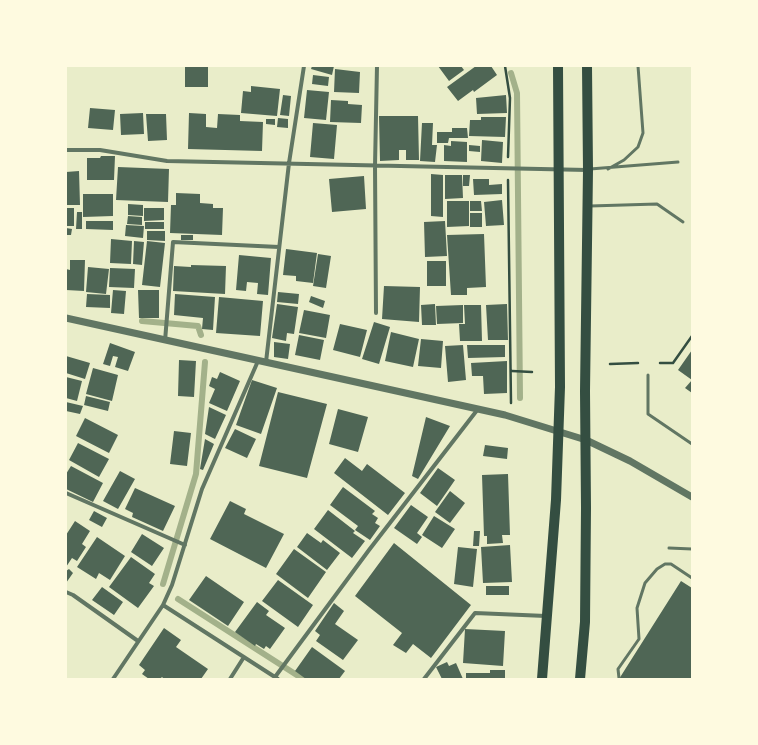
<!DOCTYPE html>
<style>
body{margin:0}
#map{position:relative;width:758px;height:745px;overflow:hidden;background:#e9edc9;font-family:"Varela Round",sans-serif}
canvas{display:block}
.frame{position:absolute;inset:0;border:67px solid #fefae0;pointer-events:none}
</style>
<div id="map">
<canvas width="758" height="745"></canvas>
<div class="frame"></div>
</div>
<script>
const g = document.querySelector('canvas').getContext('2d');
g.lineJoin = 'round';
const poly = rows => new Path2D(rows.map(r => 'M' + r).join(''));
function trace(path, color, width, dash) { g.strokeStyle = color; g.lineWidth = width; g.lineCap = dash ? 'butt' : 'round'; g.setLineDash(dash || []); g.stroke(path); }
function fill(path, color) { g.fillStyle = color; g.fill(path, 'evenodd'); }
trace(poly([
 [511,73,517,93,520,398],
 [142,321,198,326,201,335],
 [163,584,196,474,205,362],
 [178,599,303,679]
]), '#a3b18a', 6);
fill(poly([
 [185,66,208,66,208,87,185,87],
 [312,66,334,66,332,75,311,69],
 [438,66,461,66,464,70,449,81],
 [476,66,491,66,497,75,474,92,473,90,458,101,447,87],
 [335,69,360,72,359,93,334,92],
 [313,75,329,77,328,86,312,84],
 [251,86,280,89,277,116,241,113,243,91,251,92],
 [307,90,329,92,326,120,304,118],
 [283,95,291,96,289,116,280,115],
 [506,95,507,113,477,114,476,98],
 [331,100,348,101,348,104,362,105,361,123,330,122],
 [90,108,115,110,113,130,88,128],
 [143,113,144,134,121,135,120,114],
 [189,113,206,114,206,127,217,128,218,114,240,115,240,121,263,122,262,151,188,149],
 [146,114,166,114,167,140,148,141],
 [379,116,418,116,419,160,406,160,406,150,399,150,399,160,380,161],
 [481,117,506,117,505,137,469,136,470,120,481,120],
 [278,118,288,119,288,128,277,127],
 [266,119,275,119,275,125,266,124],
 [313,123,337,125,334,159,310,157],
 [422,123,433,123,432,145,437,145,435,162,420,161],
 [452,128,467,128,468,138,449,138,448,143,437,143,437,132,452,132],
 [482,140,503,142,502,163,481,161],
 [451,141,467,142,467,162,444,161,444,145,451,146],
 [469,145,480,146,480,152,469,151],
 [101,156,115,156,114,180,87,180,87,158,100,158],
 [118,167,169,169,168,202,116,200],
 [79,171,80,205,66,205,66,172],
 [431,174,443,175,443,217,431,216],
 [445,175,462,175,463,198,445,199],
 [463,175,470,175,469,186,463,186],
 [364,176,366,209,332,212,329,179],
 [473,179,489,179,489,185,502,184,502,194,474,195],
 [176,193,200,194,200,203,213,204,213,208,223,208,222,235,170,233,171,205,176,205],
 [83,194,113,194,113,216,83,217],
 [502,200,504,225,486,226,484,202],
 [447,201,469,201,469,226,447,227],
 [470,201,481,201,482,211,470,211],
 [128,204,143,205,143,216,128,215],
 [66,208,74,208,74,226,66,226],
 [144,208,164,208,164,220,144,221],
 [77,212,82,212,82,229,76,229],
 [470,213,482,213,482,227,470,227],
 [128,216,142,217,142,225,127,224],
 [86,221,113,221,113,230,86,229],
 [445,221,447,256,425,257,424,222],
 [145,222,164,222,164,229,145,229],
 [126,225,144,226,143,238,125,236],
 [66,228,72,229,71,235,66,235],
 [147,231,165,231,165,241,147,240],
 [484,234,486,287,467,288,467,295,451,295,447,235],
 [181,235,193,235,193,240,181,240],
 [111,239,132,241,131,264,110,263],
 [134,241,144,242,142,265,133,264],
 [147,241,165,243,160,287,142,285],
 [286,249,317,253,313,283,296,281,296,276,283,275],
 [318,254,331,256,326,288,313,286],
 [239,255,271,258,268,295,257,294,258,283,247,282,246,291,236,290],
 [70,260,85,260,84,291,66,290,66,269,70,270],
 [427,261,446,261,446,286,427,286],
 [191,265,226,266,225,294,173,291,174,266,191,267],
 [88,267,109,269,106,294,86,292],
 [110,268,135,269,134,288,109,287],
 [384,286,420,287,419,322,382,319],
 [113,290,126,291,124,314,111,313],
 [138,290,159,290,159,318,139,318],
 [278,292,299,294,298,304,277,302],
 [87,294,110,295,110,308,86,307],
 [175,294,215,297,213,330,202,329,203,318,174,315],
 [311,296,325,301,323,308,309,302],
 [219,297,263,301,260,336,216,333],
 [277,304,298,307,294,334,287,333,286,341,272,338],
 [435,304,436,325,422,325,421,305],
 [507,304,508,340,488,340,486,305],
 [463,305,463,323,437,324,436,306],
 [464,305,481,305,482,341,460,341,459,324,465,324],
 [304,310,330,315,326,338,299,333],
 [374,322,390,327,379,364,362,359],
 [340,324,367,330,360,357,333,350],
 [391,332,419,339,413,367,385,361],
 [299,335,324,340,320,360,295,355],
 [421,339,443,341,441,368,418,366],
 [274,342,290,344,288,359,274,357],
 [110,343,135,352,128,371,115,367,118,357,113,356,110,366,103,364],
 [463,345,466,380,448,382,445,346],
 [467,345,505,345,505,357,468,358],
 [692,350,692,393,685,388,692,380,678,370],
 [66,356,90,363,85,379,66,373],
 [179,360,196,361,194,397,178,396],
 [507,361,507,393,484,394,483,376,472,376,471,363],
 [93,368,118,375,112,401,86,394],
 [220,372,240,381,227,411,209,403,215,389,209,386,212,377,217,379],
 [66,377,82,381,77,401,66,398],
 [252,380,277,388,261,434,236,425],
 [278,392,327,404,307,478,259,466],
 [86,396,110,402,108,411,84,405],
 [66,402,83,406,80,414,66,411],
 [209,407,226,415,215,439,205,434],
 [338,409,368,417,358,452,329,444],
 [426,417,450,426,418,479,412,476],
 [85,418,118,435,109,453,76,436],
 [235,429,256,439,247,458,225,448],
 [174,431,191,433,187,466,170,464],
 [205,439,214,444,203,470,200,469],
 [78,443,109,459,99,477,69,460],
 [485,445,508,448,507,459,483,456],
 [345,458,362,471,367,464,405,493,388,515,334,473],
 [71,466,103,483,93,502,66,489,66,474],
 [438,468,455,480,437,506,420,493],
 [120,471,135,479,118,509,103,501],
 [508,474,510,535,502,535,503,543,487,544,487,536,484,536,482,475],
 [343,487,375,511,372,514,378,518,375,523,380,526,370,540,355,530,358,526,330,505],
 [135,488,175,506,163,531,132,517,133,513,125,509],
 [450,491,465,503,450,523,435,512],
 [230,501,246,509,244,514,284,534,266,568,210,539],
 [411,505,428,517,417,533,422,537,417,544,394,528],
 [328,510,355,531,353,533,365,541,352,558,314,529],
 [94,511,107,518,102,527,89,520],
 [434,516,455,529,442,548,422,535],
 [75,521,90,531,82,544,86,547,77,561,72,558,66,567,66,535],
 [474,531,480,531,479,546,473,546],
 [307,533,321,543,323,540,340,553,327,570,297,547],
 [142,534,164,548,152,566,131,552],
 [97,537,125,556,110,580,99,573,96,579,77,567],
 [394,543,471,605,431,658,413,644,406,653,393,645,402,633,355,596],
 [510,545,512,582,483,583,481,547],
 [458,547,477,549,473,587,454,584],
 [294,549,326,572,308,598,276,574],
 [131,557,155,574,149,583,154,586,138,608,109,587],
 [69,569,73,573,66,583,66,571],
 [206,576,244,602,228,626,189,600],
 [278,580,313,605,298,627,262,601],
 [681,581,692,588,692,679,619,679],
 [486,586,509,586,509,595,486,595],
 [102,587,123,602,114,615,92,600],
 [257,602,269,611,266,615,285,628,270,649,266,646,264,649,256,644,255,646,235,632],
 [334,603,344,611,335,624,358,640,343,660,316,641,320,635,315,631],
 [164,628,181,640,176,647,208,669,201,679,164,679,162,677,160,679,149,679,142,674,145,670,139,665],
 [465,629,505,631,503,666,463,663],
 [312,647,345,671,339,679,306,679,295,671],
 [447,662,449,666,456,663,463,679,442,679,436,667],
 [490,670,505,670,505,679,466,679,466,673,490,673]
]), '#4f6655');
trace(poly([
 [505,66,510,98,508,157],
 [508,180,511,403],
 [660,363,673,363,692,336],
 [610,364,638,363],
 [512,371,532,372]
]), '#344e41', 2.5);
trace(poly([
 [590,169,678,162],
 [608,169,624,160,638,147,643,133,638,66],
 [590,206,657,204,683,222],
 [648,375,648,414,692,444],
 [669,548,692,549],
 [619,678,618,669,639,639,637,608,645,583,657,569,665,564,671,564,692,578]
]), '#617663', 3);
trace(poly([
 [66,150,100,150,167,161,587,170],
 [376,313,375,166,377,66],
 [165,341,173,242,279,247],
 [266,362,289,163,304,66],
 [66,493,185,545],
 [66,592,73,595,138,641],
 [163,605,278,679],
 [275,677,369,550,478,409],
 [113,679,163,605,172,585,202,489,258,361],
 [230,679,244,657],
 [424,679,475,613,546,616]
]), '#617663', 4);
trace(poly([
 [66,318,505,415,586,440,630,461,692,497]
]), '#617663', 7);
trace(poly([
 [542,679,556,500,560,387,558,66],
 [580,679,585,622,586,508,585,391,588,170,587,66]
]), '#344e41', 10);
</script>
